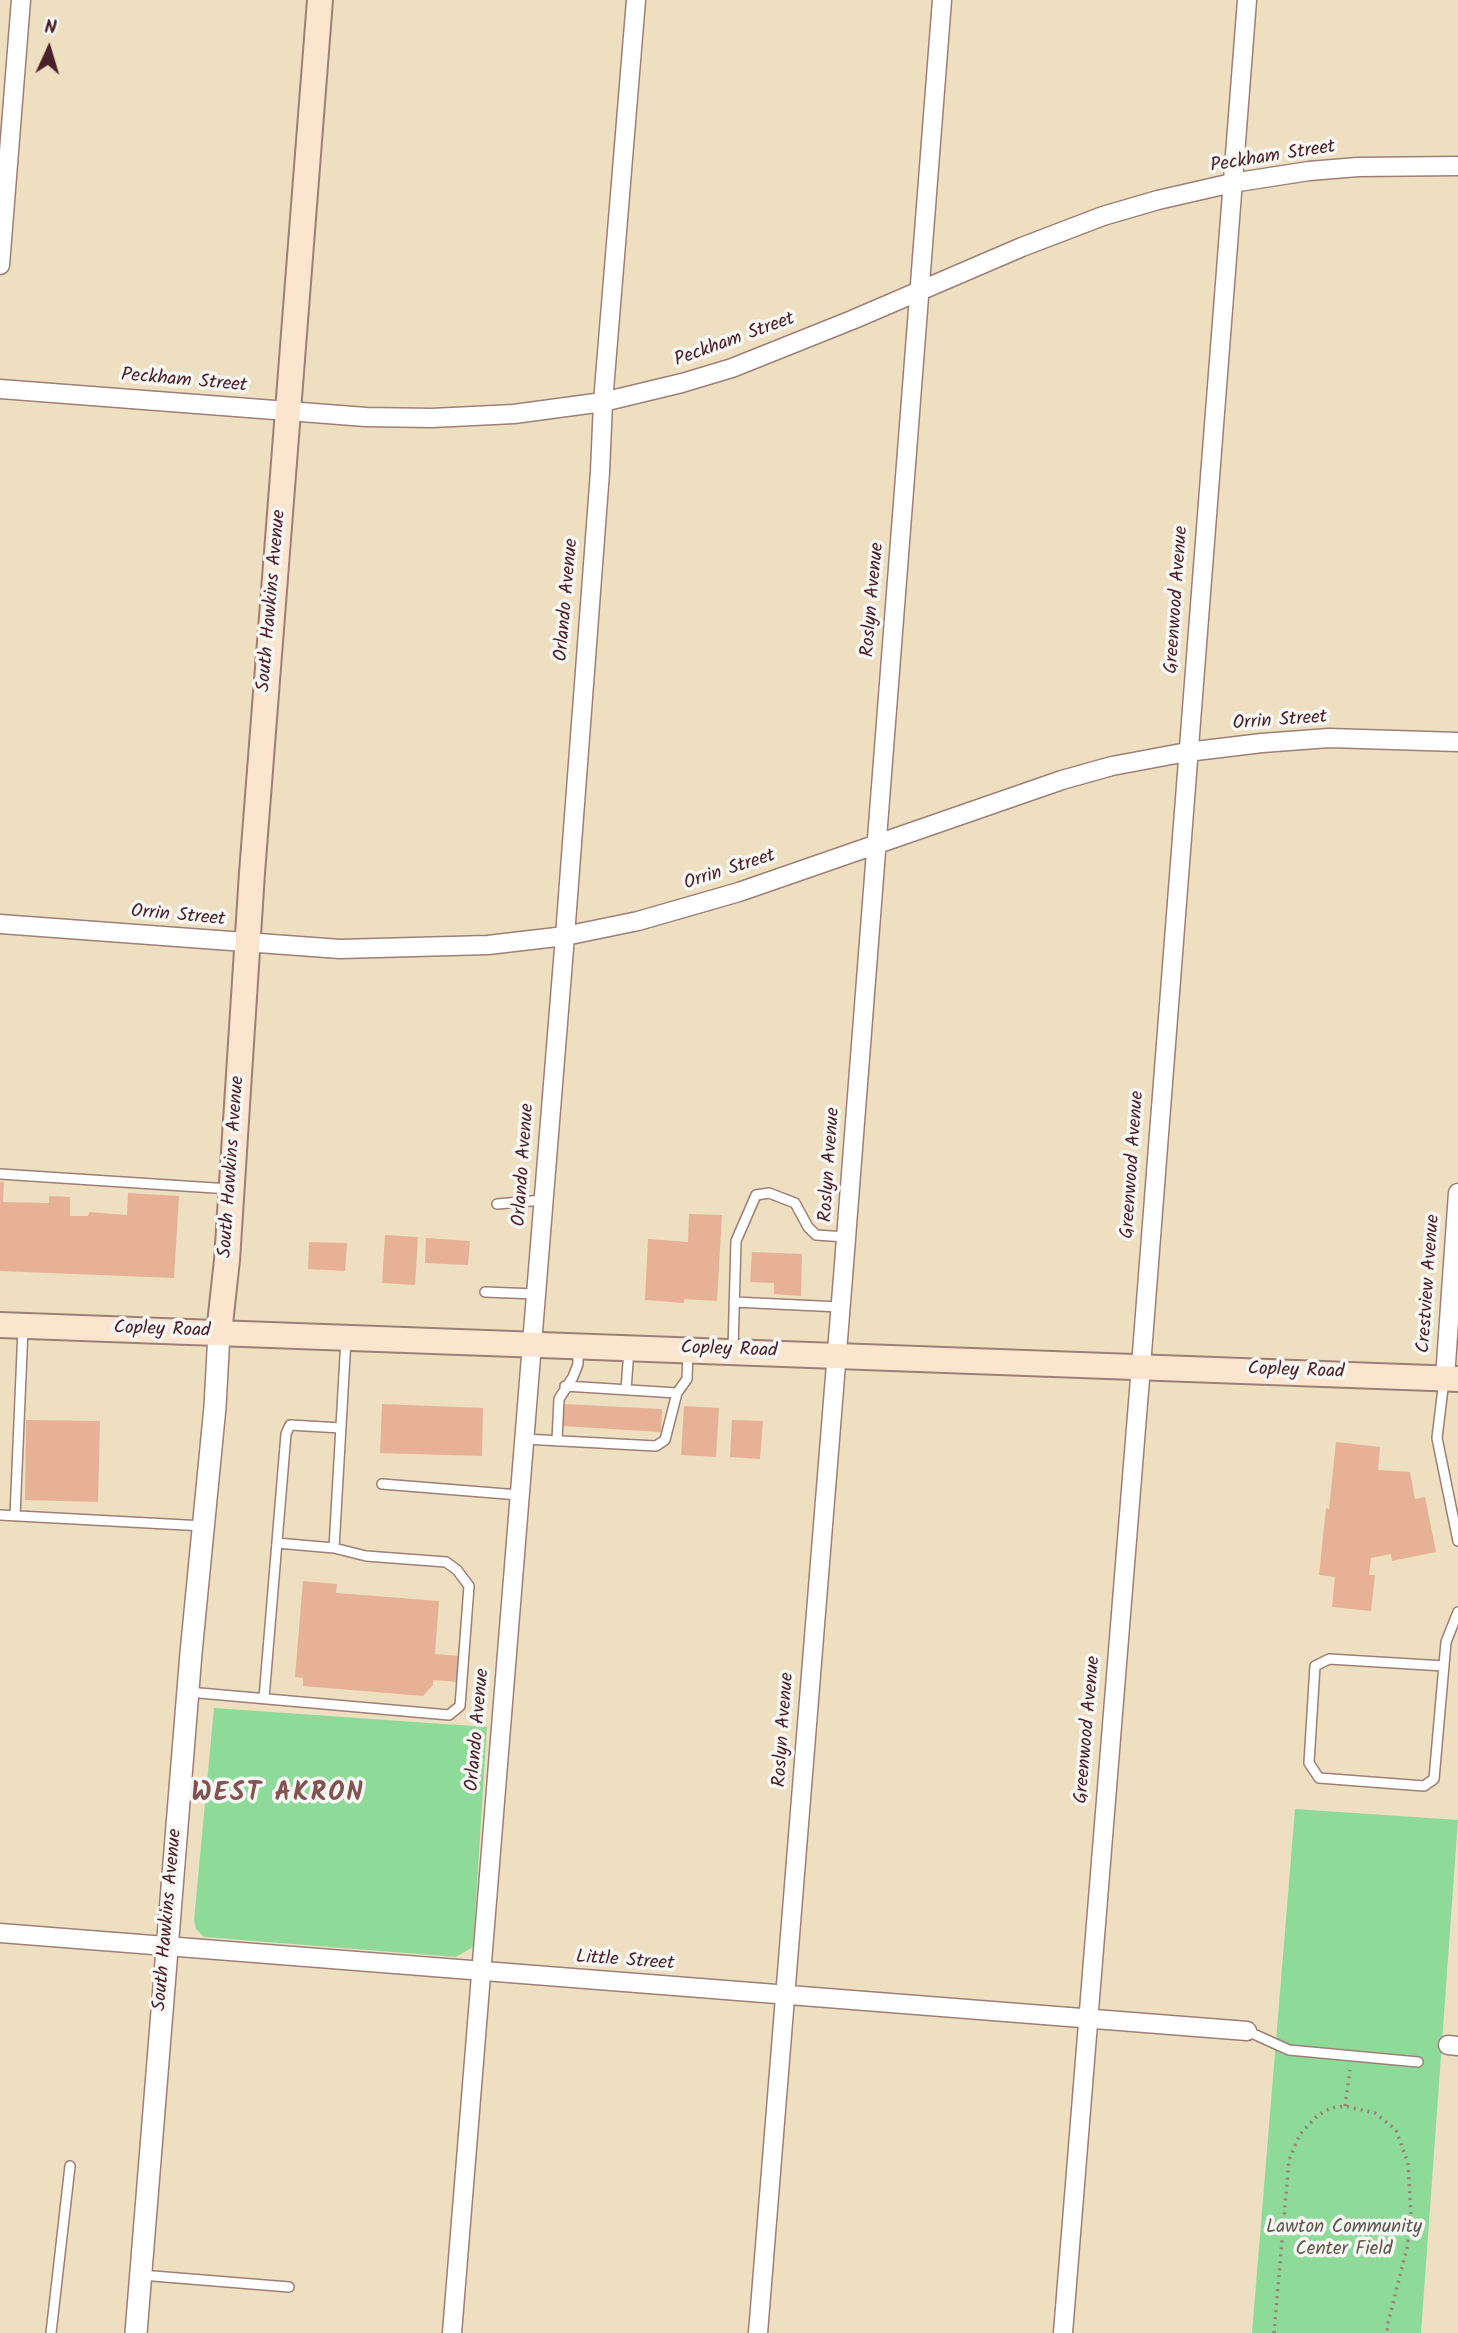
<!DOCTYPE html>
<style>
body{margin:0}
#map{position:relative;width:1458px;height:2333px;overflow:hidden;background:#eedfc0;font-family:Kalam,sans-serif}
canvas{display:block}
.north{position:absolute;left:14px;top:14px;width:70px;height:70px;-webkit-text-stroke:5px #f6f6f2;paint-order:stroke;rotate:4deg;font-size:19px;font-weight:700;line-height:28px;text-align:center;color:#4a1f2b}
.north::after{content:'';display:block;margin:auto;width:24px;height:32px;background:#4a1f2b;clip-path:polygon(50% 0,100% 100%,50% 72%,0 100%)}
</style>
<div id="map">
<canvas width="1458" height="2333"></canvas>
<div class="north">N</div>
</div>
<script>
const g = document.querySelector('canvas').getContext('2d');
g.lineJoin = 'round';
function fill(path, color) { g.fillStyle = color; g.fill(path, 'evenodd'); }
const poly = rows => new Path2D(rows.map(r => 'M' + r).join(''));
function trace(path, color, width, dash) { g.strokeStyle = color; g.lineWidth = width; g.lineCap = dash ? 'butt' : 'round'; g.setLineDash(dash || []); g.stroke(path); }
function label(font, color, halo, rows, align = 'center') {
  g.font = font + ' Kalam,sans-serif'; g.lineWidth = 7; g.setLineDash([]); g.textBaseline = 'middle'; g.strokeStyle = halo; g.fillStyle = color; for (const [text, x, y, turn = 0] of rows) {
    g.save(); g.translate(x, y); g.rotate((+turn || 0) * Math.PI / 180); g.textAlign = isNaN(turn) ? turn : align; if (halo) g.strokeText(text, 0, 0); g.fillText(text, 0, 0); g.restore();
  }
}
fill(poly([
 [214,1708,487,1727,473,1947,456,1957,204,1937,196,1929,194,1920],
 [1295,1809,1458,1820,1421,2333,1252,2333]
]), '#8edb99');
fill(poly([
 [0,1182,4,1182,3,1202,49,1203,49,1196,70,1197,70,1216,88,1216,89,1212,127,1215,128,1193,179,1196,174,1278,0,1271],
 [689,1214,722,1215,717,1301,684,1299,684,1303,645,1300,648,1239,688,1242],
 [385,1235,418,1237,415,1285,382,1283],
 [426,1238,470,1241,468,1265,425,1263],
 [309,1242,347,1243,345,1271,308,1269],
 [752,1252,802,1254,801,1296,774,1294,774,1283,750,1282],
 [382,1404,483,1408,482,1456,380,1453],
 [563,1404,662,1409,661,1432,562,1426],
 [684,1406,719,1408,716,1457,681,1455],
 [26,1420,100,1421,98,1502,25,1500],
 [732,1420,763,1421,760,1459,730,1457],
 [1336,1442,1380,1447,1378,1470,1410,1472,1415,1499,1425,1497,1436,1552,1392,1561,1391,1554,1371,1558,1369,1575,1375,1575,1371,1611,1332,1607,1335,1577,1319,1575,1326,1508,1329,1509],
 [303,1581,337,1584,336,1593,439,1601,435,1654,460,1656,458,1682,433,1680,433,1685,423,1696,303,1686,303,1678,295,1677]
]), '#e6b196');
const service = poly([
 [0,1174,230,1189],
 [497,1204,543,1200],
 [485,1292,536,1294],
 [734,1302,840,1307],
 [733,1349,736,1241,756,1195,769,1193,795,1203,808,1227,816,1235,846,1237],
 [1444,1380,1437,1438,1458,1541],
 [565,1386,677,1393],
 [626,1390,629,1349],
 [524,1439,656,1446,665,1440,677,1393,687,1379,688,1352],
 [557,1441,559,1399,573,1377,578,1364,578,1350],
 [382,1484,519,1495],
 [0,1515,204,1526],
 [15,1516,23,1328],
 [277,1543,334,1548],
 [1444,1666,1329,1659,1315,1666,1309,1763,1319,1778,1424,1786,1434,1779,1446,1642,1458,1612],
 [188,1692,449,1715,460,1706,469,1586,457,1570,446,1562,366,1556,334,1548,346,1339],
 [264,1698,286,1434,290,1425,341,1428],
 [1247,2031,1289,2050,1418,2062],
 [141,2275,289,2287],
 [51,2333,70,2166]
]);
const minor = poly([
 [0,265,21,0],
 [0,389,366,417,432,418,514,414,603,402,682,383,732,368,852,320,1022,247,1103,216,1158,200,1232,183,1309,171,1358,167,1458,166],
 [0,924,340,949,488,945,565,936,638,921,739,892,1062,780,1112,766,1187,752,1262,743,1329,738,1458,742],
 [1445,1378,1458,1193],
 [0,1933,1247,2031],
 [1448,2045,1458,2046],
 [452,2333,565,936,600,472,603,402,636,0],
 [758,2333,843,1277,942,0],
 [1063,2333,1141,1366,1247,0]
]);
const tertiary = poly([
 [136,2333,191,1653,215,1407,219,1333]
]);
const secondary = poly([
 [0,1325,1458,1379],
 [219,1333,227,1260,252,873,320,0]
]);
trace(service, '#9c7f76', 12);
trace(minor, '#9c7f76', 21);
trace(tertiary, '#9c7f76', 24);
trace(secondary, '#9c7f76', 28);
trace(poly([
 [1345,2106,1350,2070],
 [1274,2333,1289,2160,1300,2134,1318,2115,1331,2108,1345,2106,1375,2113,1396,2130,1408,2163,1411,2216,1407,2248,1388,2323,1387,2333]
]), '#9c7f76', 3.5, [2, 5]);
trace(service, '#fff', 9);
trace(minor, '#fff', 18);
trace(tertiary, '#fff', 21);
trace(secondary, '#fce5cf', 24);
label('19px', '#4a1f2b', '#f6f6f2', [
 ["Peckham Street",1273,158,-9],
 ["Peckham Street",735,341,-20],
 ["Peckham Street",184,382,5],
 ["Orlando Avenue",568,600,-85],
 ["Roslyn Avenue",874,600,-85],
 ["Greenwood Avenue",1178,600,-86],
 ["South Hawkins Avenue",273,601,-85],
 ["Orrin Street",1280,722,-4],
 ["Orrin Street",730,871,-18],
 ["Orrin Street",178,917,5],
 ["Orlando Avenue",525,1165,-86],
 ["Roslyn Avenue",831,1165,-86],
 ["Greenwood Avenue",1134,1165,-86],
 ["South Hawkins Avenue",233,1167,-86],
 ["Crestview Avenue",1430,1284,-86],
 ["Copley Road",162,1331,2],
 ["Copley Road",729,1351,2],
 ["Copley Road",1296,1372,2],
 ["Orlando Avenue",479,1730,-85],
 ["Roslyn Avenue",785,1730,-86],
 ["Greenwood Avenue",1089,1730,-85],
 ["South Hawkins Avenue",169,1920,-85],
 ["Little Street",625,1962,4]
]);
label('19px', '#5e574c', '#f6f6f2', [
 ["Lawton Community",1344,2229],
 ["Center Field",1344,2251]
]);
g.letterSpacing = '2px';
label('bold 26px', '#815250', '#f6f6f2', [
 ["WEST AKRON",278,1796]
]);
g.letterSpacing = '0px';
</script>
